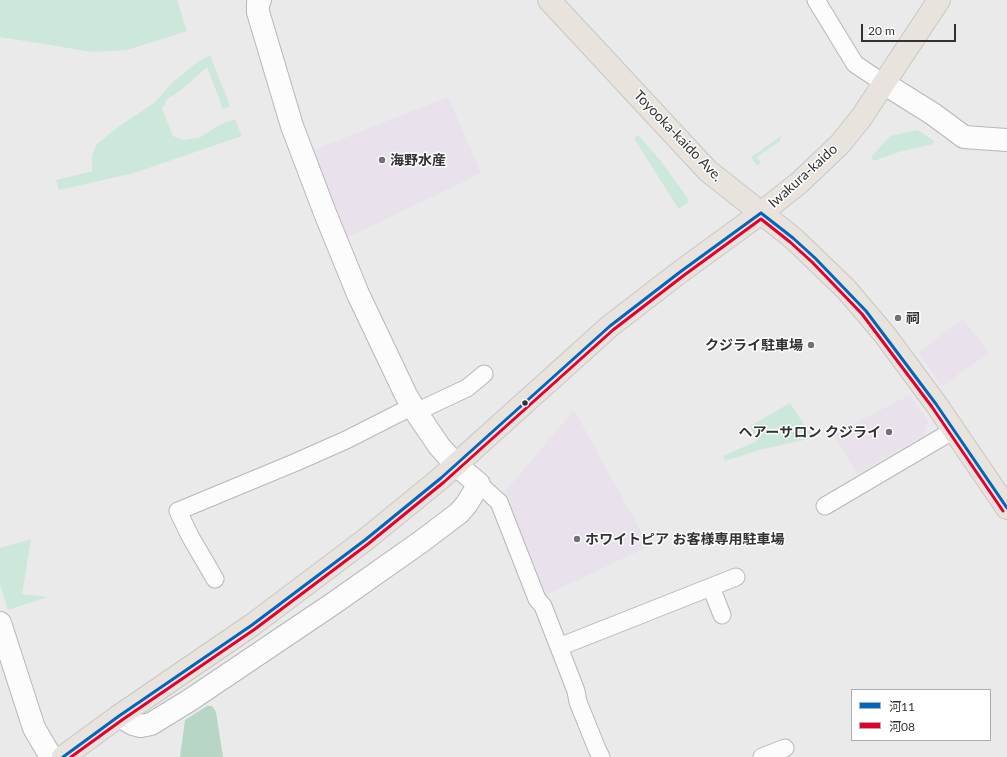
<!DOCTYPE html>
<meta charset="utf-8">
<style>
body{margin:0}
#map{position:relative;width:1007px;height:757px;overflow:hidden;background:#eaeaea;font-family:Lato,"Noto Sans JP",sans-serif}
canvas{display:block}
.legend{position:absolute;left:851px;top:689px;width:140px;height:52px;box-sizing:border-box;background:#fff;border:1px solid #adadad;margin:0;padding:5px 7px;list-style:none;font-size:12px;color:#323233}
.legend li{display:flex;align-items:center;gap:8px;height:20px}
.legend b{width:20px;border:1px solid #adadad}
.scale{position:absolute;left:861px;top:24px;width:95px;height:18px;box-sizing:border-box;border:2px solid #323233;border-top:0;padding-left:5px;font-size:12px;line-height:14px;white-space:nowrap;color:#323233;-webkit-text-stroke:3px #fff;paint-order:stroke}
</style>
<div id="map">
<canvas width="1007" height="757"></canvas>
<ul class="legend">
<li><b style="height:5px;background:#0065bd"></b>河11</li>
<li><b style="height:5px;background:#e4002b"></b>河08</li>
</ul>
<div class="scale">20 m</div>
</div>
<script>
const g = document.querySelector('canvas').getContext('2d');
g.lineJoin = 'round';
function fill(path, color) { g.fillStyle = color; g.fill(path, 'evenodd'); }
const poly = rows => new Path2D(rows.map(r => 'M' + r).join(''));
function trace(path, color, width, dash) { g.strokeStyle = color; g.lineWidth = width; g.lineCap = dash ? 'butt' : 'round'; g.setLineDash(dash || []); g.stroke(path); }
function label(font, color, halo, rows, align = 'center') {
  g.font = font + ' Lato,"Noto Sans JP",sans-serif'; g.lineWidth = 3; g.setLineDash([]); g.textBaseline = 'middle'; g.strokeStyle = halo; g.fillStyle = color; for (const [text, x, y, turn = 0] of rows) {
    g.save(); g.translate(x, y); g.rotate((+turn || 0) * Math.PI / 180); g.textAlign = isNaN(turn) ? turn : align; if (halo) g.strokeText(text, 0, 0); g.fillText(text, 0, 0); g.restore();
  }
}
fill(poly([
 [448,97,481,173,345,239,311,151],
 [963,319,989,353,942,386,918,352],
 [910,395,928,421,924,435,857,474,833,434],
 [574,410,649,546,544,596,504,493]
]), '#e9e1ec');
fill(poly([
 [0,0,177,0,187,31,127,50,93,52,0,37],
 [210,55,230,106,223,109,207,67,180,91,167,99,162,109,173,136,183,140,199,138,219,125,235,119,242,136,134,173,59,190,56,180,92,171,92,155,97,144,114,130,155,102,172,83,195,64],
 [918,130,934,141,933,144,899,152,876,160,873,160,871,158,872,156,890,136],
 [638,135,660,160,689,200,688,202,680,208,678,208,634,138],
 [781,136,780,141,757,157,761,163,757,166,751,157],
 [790,403,813,438,759,450,725,461,723,456,757,441,750,426],
 [31,539,22,594,47,597,8,610,0,584,0,548]
]), '#cce8da');
fill(poly([
 [207,706,212,706,216,712,223,757,180,757,185,720]
]), '#b7d6c6');
const service = poly([
 [816,0,855,64,885,84],
 [416,412,467,388,484,374],
 [479,484,499,502,537,599,543,606,576,691,578,702,597,749,601,757],
 [825,506,954,430],
 [215,579,190,536,178,511,294,463,346,440,413,406],
 [711,587,722,615],
 [559,647,736,577],
 [762,757,785,748]
]);
const minor = poly([
 [885,84,933,114,964,137,1007,140],
 [0,623,34,728,51,757],
 [119,716,133,724,141,726,151,724,190,700,334,603,422,541,459,513,466,505,479,484,456,465,439,446,416,412,406,395,358,294,325,213,292,126,258,12,258,3,260,0]
]);
const primary = poly([
 [549,0,708,171,793,238,846,289,885,335,936,404,1007,508],
 [63,757,119,716,252,625,365,540,441,478,610,326,680,272,761,213,799,183,840,144,861,118,939,0]
]);
trace(service, '#b7b7b7', 19);
trace(minor, '#b7b7b7', 24);
trace(primary, '#c7c7c7', 24);
trace(service, '#fcfcfc', 17);
trace(minor, '#fcfcfc', 22);
trace(primary, '#e8e4dd', 22);
trace(poly([
 [761,213,793,238,815,258,866,311,936,404,1007,508],
 [63,757,119,716,252,625,365,540,441,478,610,326,680,272,761,213]
]), '#0065bd', 3);
trace(poly([
 [71,757,122,720,255,629,368,544,444,482,613,330,683,276,761,219,790,242,812,262,862,314,932,407,1003,511]
]), '#e4002b', 3);
for (const [x, y, r, color] of [
 [382,160,4,"#727273"],
 [898,318,4,"#727273"],
 [811,345,4,"#727273"],
 [525,403,3.5,"#323233"],
 [889,432,4,"#727273"],
 [577,539,4,"#727273"]
]) { const dot = new Path2D(); dot.arc(x, y, r, 0, 2 * Math.PI); g.fillStyle = color; g.fill(dot); trace(dot, '#fff', 1.5); }
label('14px', '#323233', '#fff', [
 ["Toyooka-kaido Ave.",678,136,46],
 ["Iwakura-kaido",803,176,-42]
]);
label('bold 14px', '#323233', '#fff', [
 ["海野水産",390,160],
 ["祠",906,318],
 ["クジライ駐車場",803,345,"right"],
 ["ヘアーサロン クジライ",881,432,"right"],
 ["ホワイトピア お客様専用駐車場",585,539]
], 'left');
</script>
